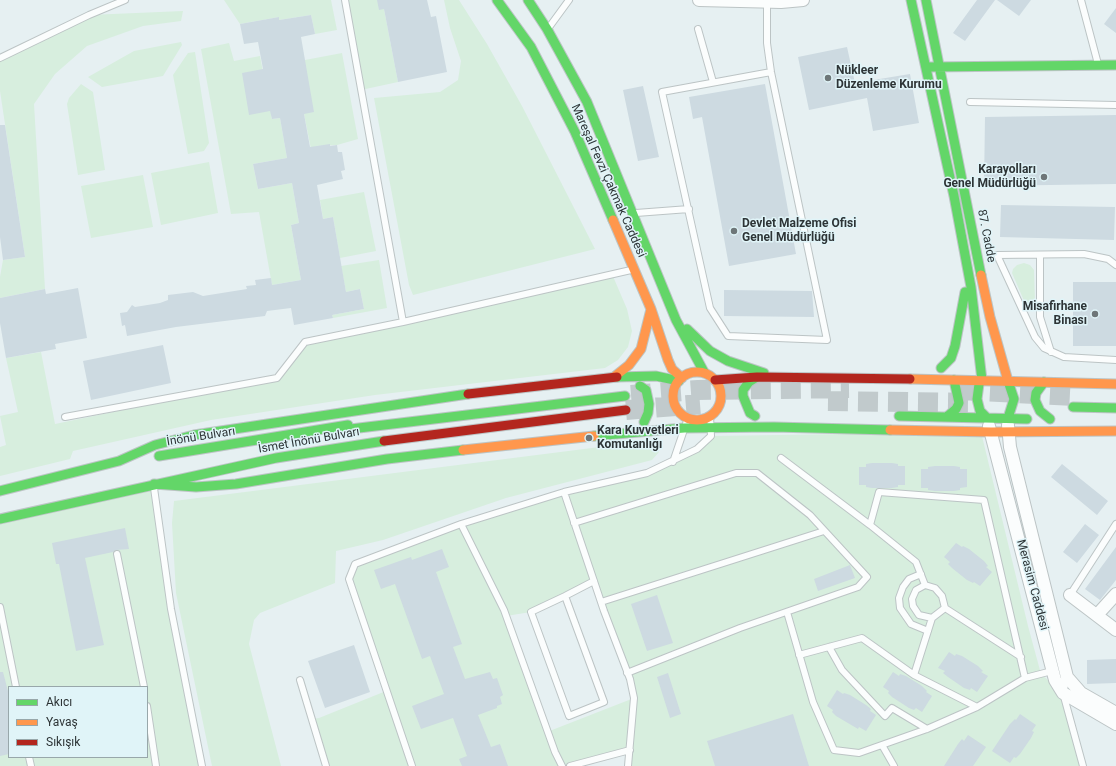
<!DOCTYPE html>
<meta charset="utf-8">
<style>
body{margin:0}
#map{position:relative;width:1116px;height:766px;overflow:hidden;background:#e6f0f2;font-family:Roboto,sans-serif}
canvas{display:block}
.legend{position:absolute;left:8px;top:686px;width:140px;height:72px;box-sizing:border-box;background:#e0f4f8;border:1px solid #98a7aa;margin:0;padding:5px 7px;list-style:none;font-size:12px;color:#2d3436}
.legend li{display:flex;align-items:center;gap:8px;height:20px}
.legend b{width:20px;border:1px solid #98a7aa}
</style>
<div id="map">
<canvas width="1116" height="766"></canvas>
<ul class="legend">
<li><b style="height:5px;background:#63d668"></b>Akıcı</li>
<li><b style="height:5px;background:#ff974d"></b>Yavaş</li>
<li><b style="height:5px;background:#b3261e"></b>Sıkışık</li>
</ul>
</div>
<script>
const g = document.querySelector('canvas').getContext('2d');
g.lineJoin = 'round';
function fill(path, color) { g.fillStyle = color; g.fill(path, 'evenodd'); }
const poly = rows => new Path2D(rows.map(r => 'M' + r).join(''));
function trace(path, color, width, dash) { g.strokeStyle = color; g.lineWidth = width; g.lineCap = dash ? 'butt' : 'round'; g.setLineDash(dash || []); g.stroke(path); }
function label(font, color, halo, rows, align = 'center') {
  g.font = font + ' Roboto,sans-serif'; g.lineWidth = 3; g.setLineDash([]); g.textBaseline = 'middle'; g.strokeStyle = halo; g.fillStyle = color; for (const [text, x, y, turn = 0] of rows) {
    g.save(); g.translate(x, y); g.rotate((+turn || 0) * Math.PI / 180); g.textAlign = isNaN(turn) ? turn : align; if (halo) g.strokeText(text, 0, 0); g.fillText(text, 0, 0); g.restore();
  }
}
fill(poly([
 [224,0,331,0,337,30,315,34,311,15,279,20,279,17,240,24],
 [345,0,377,0,384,9,398,82,361,90],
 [444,0,459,0,487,44,522,106,595,249,413,295,409,285,374,98,440,92,458,80,461,61,450,28],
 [183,11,181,21,143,26,87,46,55,74,34,104,45,289,0,298,0,277,3,260,25,257,0,91,0,58,89,15],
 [181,42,182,45,163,76,102,87,88,77,134,51],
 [229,43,234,61,260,56,272,119,280,118,287,158,253,164,258,189,292,183,299,223,291,225,301,280,272,285,259,212,231,214,201,49],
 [195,52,209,143,204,151,188,154,173,75,188,53],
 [342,53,358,139,337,145,316,146,312,154,304,114,305,60],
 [81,84,93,92,105,170,78,175,67,104,69,98],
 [209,162,218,213,161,225,151,173],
 [143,175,153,227,91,238,81,186],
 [364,192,376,251,340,258,333,217,323,219,320,200],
 [379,260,387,308,333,318,332,315,364,309,360,289,346,292,341,266],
 [1024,263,1030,265,1034,270,1035,302,1032,304,1025,303,1012,273,1013,269,1017,265],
 [612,274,627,309,632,331,628,347,618,360,605,368,375,395,211,420,73,451,70,459,0,476,0,447,6,445,0,416,18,412,6,358,41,352,55,424,277,378,305,342],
 [981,432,1028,626,1041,674,1063,693,1083,766,628,766,629,750,570,766,326,766,312,719,319,718,386,691,349,579,355,564,461,524,564,492,647,473,697,449,711,436],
 [594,582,634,698,547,732,506,616,531,612],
 [655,440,659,452,652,460,506,498,383,540,336,551,335,583,260,613,254,620,249,644,281,766,212,766,176,593,172,523,174,501],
 [154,484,171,609,202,766,0,766,0,519],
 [9,687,147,687,147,757,9,757]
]), '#d7eede');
fill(poly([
 [377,0,427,0,431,17,436,16,447,72,398,82,384,9,379,10],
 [977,0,995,0,965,41,953,33],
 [997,0,1031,0,1019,16],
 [1116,8,1116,33,1104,24],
 [311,15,315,34,301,37,314,112,304,114,310,147,330,144,330,146,337,145,338,152,342,152,345,170,341,171,343,179,317,185,323,219,333,217,346,292,360,289,364,309,332,315,333,318,294,325,291,308,267,311,265,316,176,327,127,336,125,325,122,326,120,313,127,312,132,305,135,307,160,303,168,300,168,295,193,292,203,296,247,289,246,286,256,285,255,280,271,278,272,285,301,280,291,225,299,223,292,183,258,189,253,164,287,158,280,118,272,119,270,111,249,115,242,73,263,69,258,42,244,44,240,24,279,17,279,20],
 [847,47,855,83,910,74,919,123,873,131,867,98,809,110,798,57],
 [765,84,796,254,729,266,702,117,693,119,689,97],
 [643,86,659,157,638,161,623,90],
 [1116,115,1116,184,984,186,985,117],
 [0,125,5,125,25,257,3,260,0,237],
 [1001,205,1115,207,1114,240,1000,237],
 [1073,282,1116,282,1116,346,1073,346],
 [78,288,87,338,55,344,56,349,6,358,0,323,0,298,45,289,46,294],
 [724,290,812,291,814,317,724,316],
 [163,345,171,383,91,400,83,361],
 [872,463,892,463,898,464,898,466,905,466,905,485,898,485,898,487,892,488,872,488,866,487,866,485,859,485,859,467,866,467,866,464],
 [1062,464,1108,501,1097,515,1051,477],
 [935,466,954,466,960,467,960,469,967,469,967,487,960,488,960,490,954,491,935,491,928,490,928,488,921,488,921,469,928,469,928,467],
 [1085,524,1099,535,1077,563,1063,552],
 [125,528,129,549,116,550,113,552,85,558,104,645,76,651,59,564,56,564,52,543],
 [956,543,962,547,963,546,969,549,984,561,988,566,986,567,992,572,980,586,974,582,973,583,967,580,952,568,948,564,950,562,944,557],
 [1116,547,1116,580,1100,600,1085,589],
 [442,549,449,567,436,572,462,644,453,647,465,679,490,672,493,679,497,678,503,695,500,697,502,704,497,706,497,708,478,715,491,747,500,744,508,766,462,766,459,759,467,756,453,718,421,729,412,706,444,694,430,656,422,659,395,584,381,589,374,570,411,557,412,560],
 [850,565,855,578,818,591,814,579],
 [657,595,673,643,647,651,631,604],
 [354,645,370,692,325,708,308,661],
 [949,652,955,656,956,654,962,656,978,666,983,671,981,672,988,676,977,692,971,688,970,690,964,688,948,677,943,673,945,671,938,668],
 [1116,659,1116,683,1087,684,1087,660],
 [0,672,3,672,9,695,9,754,0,756],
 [893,672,899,676,900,674,906,676,922,686,927,691,926,692,932,696,922,712,916,708,914,710,909,708,892,697,888,693,889,691,883,687],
 [668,673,681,714,670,718,657,677],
 [837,690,843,694,844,693,850,695,866,705,871,709,870,711,876,715,866,731,859,727,858,729,853,726,836,716,832,712,833,710,827,706],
 [793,714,809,766,715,766,707,741],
 [1020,714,1036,725,1032,731,1034,732,1031,738,1020,754,1016,758,1014,757,1010,763,992,751,1010,724,1015,719,1016,720],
 [968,735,986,747,973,766,944,766,958,744,962,739,964,741]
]), '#cddae1');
trace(poly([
 [960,390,1074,396],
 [631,395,698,390,849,388],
 [828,401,976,403],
 [626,410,700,404]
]), '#c1cacc', 20, [20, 10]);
const lane = poly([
 [345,0,403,322],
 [1081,0,1098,64],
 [767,1,767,43,771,72,827,340,728,336,710,308,662,92,771,72],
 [550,26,569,0],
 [698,29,713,82],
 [0,58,89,15,125,0],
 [970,102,1116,105],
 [636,213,689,209],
 [1040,255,1040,317,1051,352],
 [1116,265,1108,259,1084,254,997,255,1035,337,1044,348,1064,357,1116,360],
 [65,417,277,378,305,342,403,322,631,270],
 [781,458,870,525,879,492,984,500,1025,678,977,707,927,729,859,753,834,750,813,702,787,612],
 [673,462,688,418],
 [154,488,171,609,202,766],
 [574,523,736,473,757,473,810,515,867,577,858,587,740,628,627,673],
 [870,525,916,562,925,585],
 [117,554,144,687],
 [921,574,909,579,903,587,899,598,900,608,911,624,928,631],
 [1070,595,1116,524],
 [565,596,604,702,569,716,531,612,565,596,594,581],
 [601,602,824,531],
 [0,607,16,687],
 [932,618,945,608],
 [829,647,842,670,885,716,892,708,927,729],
 [799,655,862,638,914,675,932,618,919,615,913,606,912,599,916,590,925,585,935,588,942,596,945,608,1021,657],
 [914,675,977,707],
 [1067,677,1063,693,1083,766],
 [1025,678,1052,671],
 [300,680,326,766],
 [147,706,156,766],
 [882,745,894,766],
 [29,757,31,766],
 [412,766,349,579,355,564,461,524],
 [562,766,555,752,504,610,461,524,564,492],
 [570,766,630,750],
 [628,766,634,698,630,679,604,611,564,492,647,473,697,449,711,436,710,416]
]);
const street = poly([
 [699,0,781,2,803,0],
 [1008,425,1010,447,1067,677,1081,693,1116,713],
 [989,426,1055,680,1063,693,1116,724],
 [1070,595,1116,630],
 [1097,615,1116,594]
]);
const fast = poly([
 [497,0,531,47,575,132,613,220],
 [528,0,547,29,587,102,676,320,704,372],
 [911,0,954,196,971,287,982,380],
 [926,0,981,275],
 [930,67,1116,65],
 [687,329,710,351,728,361,764,373],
 [941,368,951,358,955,346,965,292],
 [617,377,656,376,679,381],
 [982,380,979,384,977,399,980,411,986,417],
 [1008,381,1014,399,1008,418],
 [1044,382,1036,393,1035,400,1040,411,1050,419],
 [640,386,646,390,649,404,648,413,644,422],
 [1073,407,1116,408],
 [755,416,750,413,743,396,743,390,749,382,757,377],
 [899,416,1027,419],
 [948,416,956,409,959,403,954,380],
 [334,431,625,396],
 [594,436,684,428,774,427,890,430],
 [159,456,348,425],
 [154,484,196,487,236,484,387,459,463,450],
 [0,491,119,461,155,445,194,435,468,394],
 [0,519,276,458,384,441]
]);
const slow = poly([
 [613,220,651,309,668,360,672,369,682,378],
 [981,275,990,317,1008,381],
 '673 396a24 24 0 1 1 48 0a24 24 0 1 1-48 0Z',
 [614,377,629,365,641,349,651,309],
 [910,379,1116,384],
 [890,430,991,432,1116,431],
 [463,450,594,436]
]);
const jam = poly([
 [715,380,757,377,910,379],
 [468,394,617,377],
 [384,441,626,410]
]);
trace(lane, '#bcc4c5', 8);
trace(street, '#bcc4c5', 14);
trace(fast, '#bcc4c5', 11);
trace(slow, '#bcc4c5', 11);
trace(jam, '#bcc4c5', 11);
trace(lane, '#fbfdfd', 6);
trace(street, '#fbfdfd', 12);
trace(fast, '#63d668', 9);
trace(slow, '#ff974d', 9);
trace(jam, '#b3261e', 9);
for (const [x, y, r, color] of [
 [828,78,4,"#6e7678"],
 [1044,177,4,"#6e7678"],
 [734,231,4,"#6e7678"],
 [1095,314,4,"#6e7678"],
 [589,438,4,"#6e7678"]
]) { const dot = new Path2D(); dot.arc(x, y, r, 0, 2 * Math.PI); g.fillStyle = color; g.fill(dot); trace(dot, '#e0f4f8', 1.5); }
label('bold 12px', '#2d3436', '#e0f4f8', [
 ["Nükleer",836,71],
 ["Düzenleme Kurumu",836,85],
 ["Karayolları",1036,170,"right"],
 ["Genel Müdürlüğü",1036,184,"right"],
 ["Devlet Malzeme Ofisi",742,224],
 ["Genel Müdürlüğü",742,238],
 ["Misafirhane",1087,307,"right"],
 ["Binası",1087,321,"right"],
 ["Kara Kuvvetleri",597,431],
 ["Komutanlığı",597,445]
], 'left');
label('12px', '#2d3436', '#e0f4f8', [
 ["Mareşal Fevzi Çakmak Caddesi",608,181,66],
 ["87. Cadde",986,236,79],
 ["İnönü Bulvarı",201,437,-9],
 ["İsmet İnönü Bulvarı",309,441,-10],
 ["Merasim Caddesi",1032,585,75]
]);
</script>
